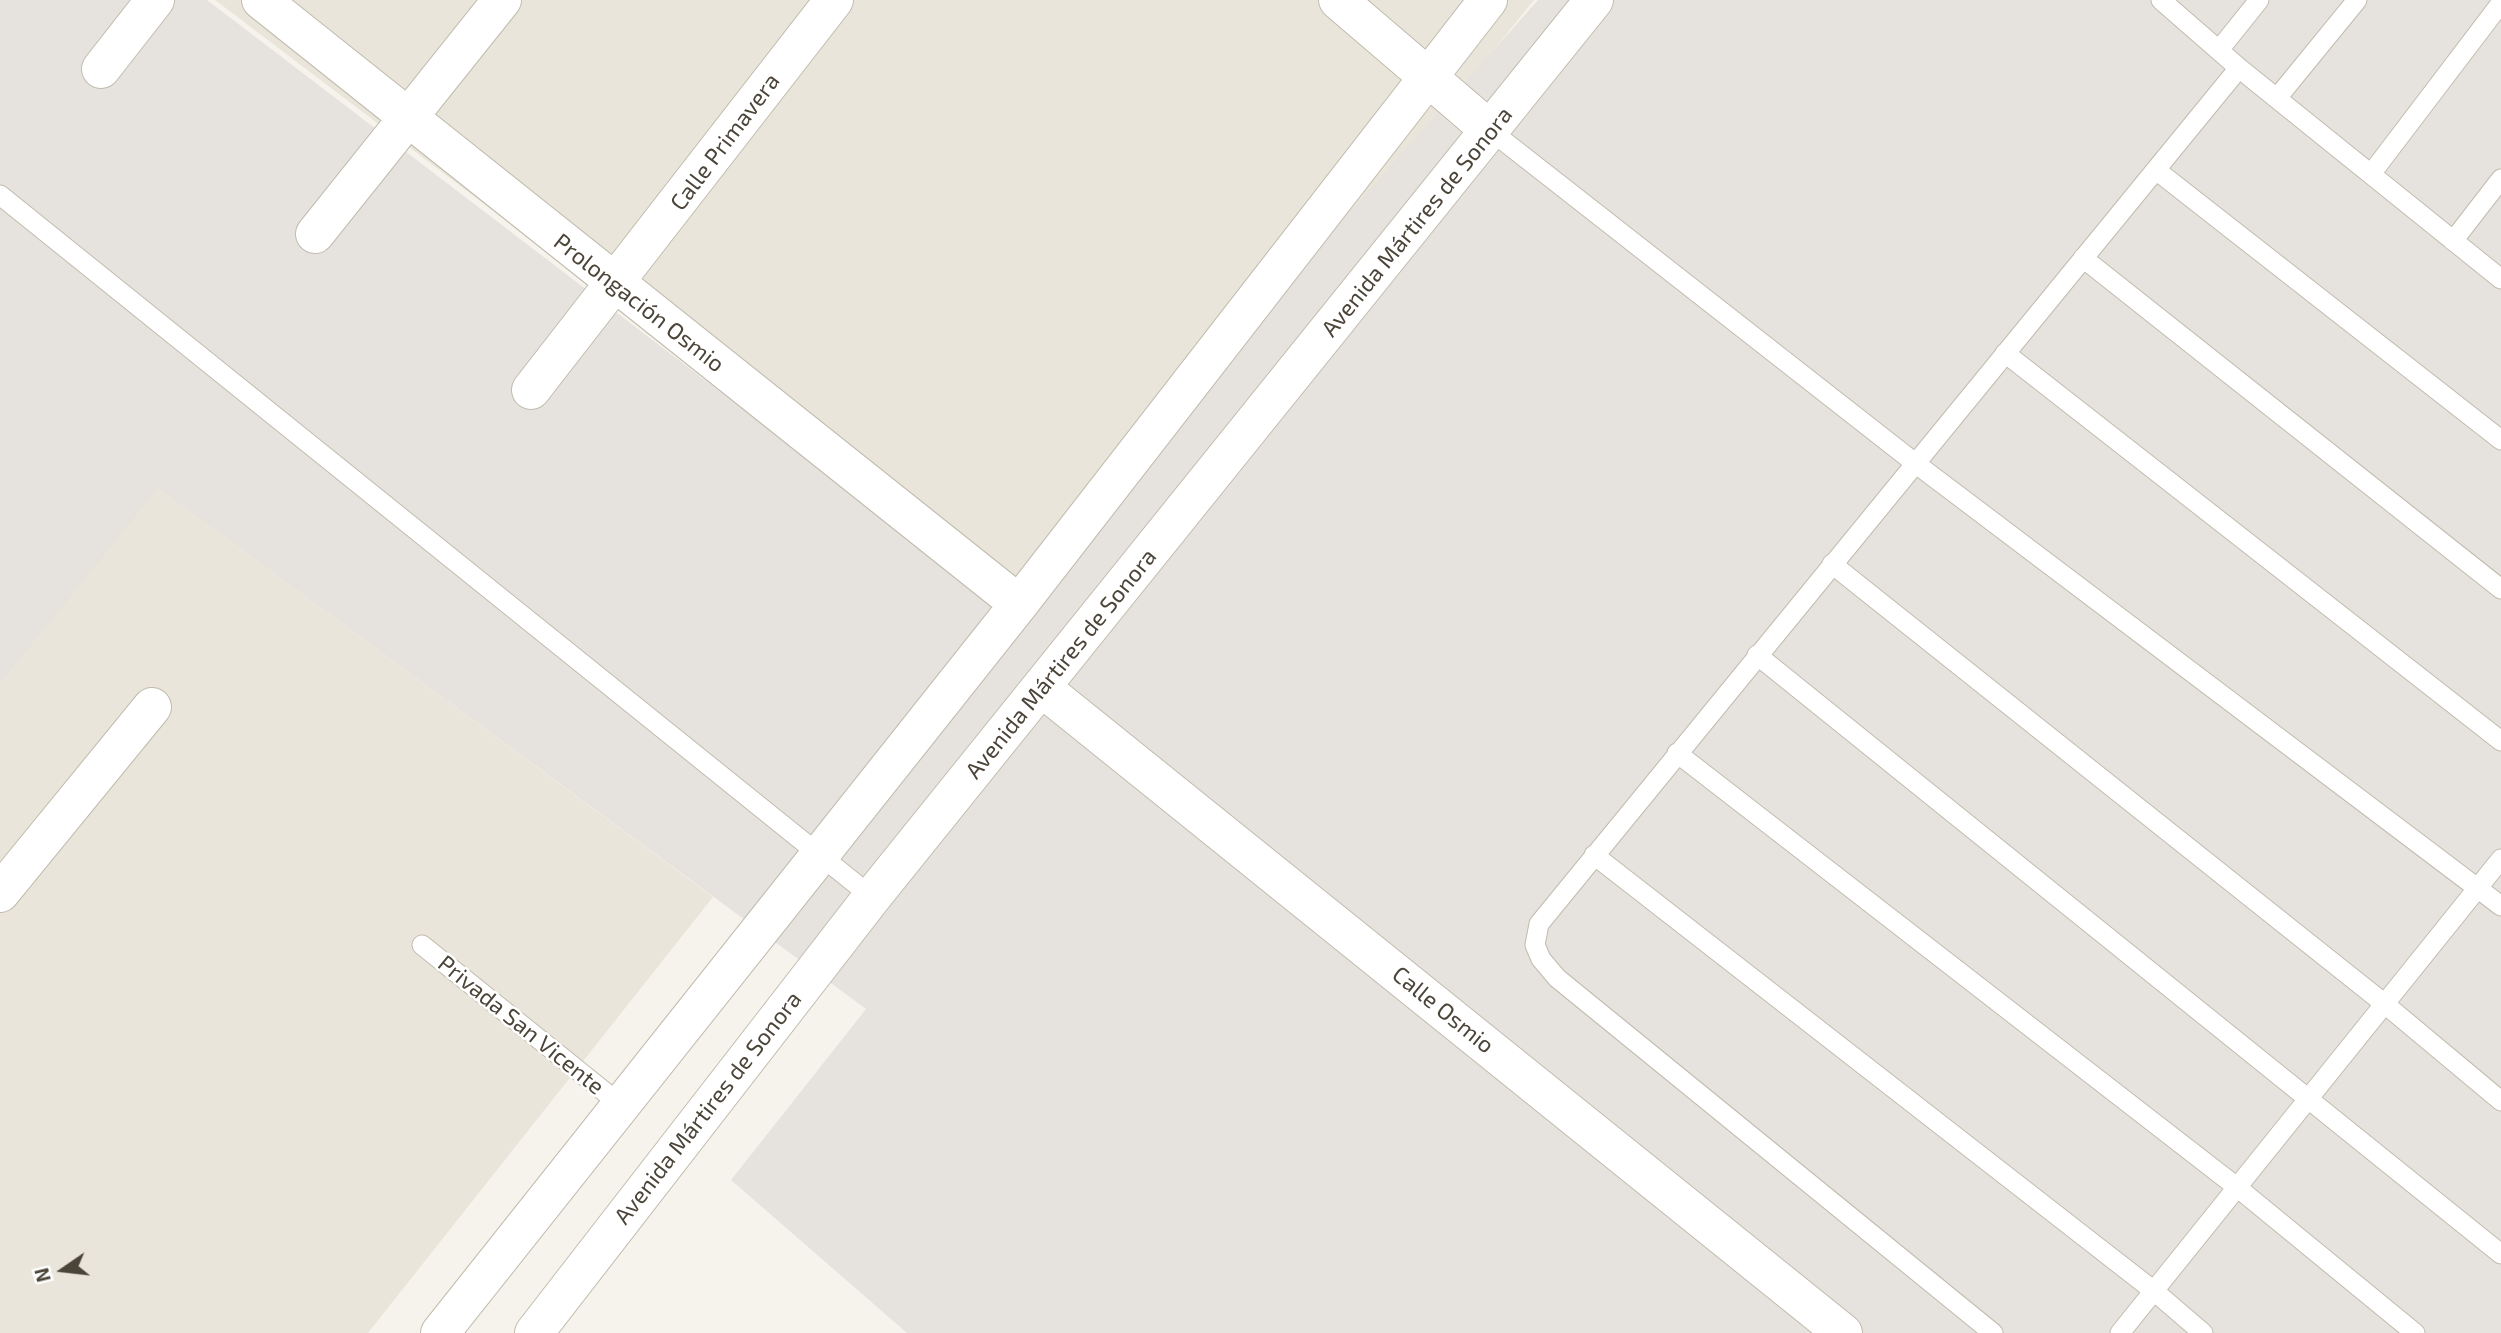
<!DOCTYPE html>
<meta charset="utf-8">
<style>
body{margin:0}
#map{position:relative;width:2501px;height:1333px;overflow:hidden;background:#f6f3ec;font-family:"Exo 2",sans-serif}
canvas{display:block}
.north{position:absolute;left:28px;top:1235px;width:70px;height:70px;-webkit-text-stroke:5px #fff;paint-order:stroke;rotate:256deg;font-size:19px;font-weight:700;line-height:28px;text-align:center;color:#4b4439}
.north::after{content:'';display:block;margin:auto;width:24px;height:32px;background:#4b4439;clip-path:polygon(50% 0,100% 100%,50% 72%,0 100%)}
</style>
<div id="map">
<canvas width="2501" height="1333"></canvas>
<div class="north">N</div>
</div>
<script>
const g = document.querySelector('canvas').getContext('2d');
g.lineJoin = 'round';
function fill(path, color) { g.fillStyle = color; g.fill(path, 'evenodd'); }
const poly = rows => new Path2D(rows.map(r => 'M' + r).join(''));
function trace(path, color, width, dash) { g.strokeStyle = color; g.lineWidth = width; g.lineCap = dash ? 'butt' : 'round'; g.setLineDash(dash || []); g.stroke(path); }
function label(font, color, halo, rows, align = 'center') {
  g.font = font + ' "Exo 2",sans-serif'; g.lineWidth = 5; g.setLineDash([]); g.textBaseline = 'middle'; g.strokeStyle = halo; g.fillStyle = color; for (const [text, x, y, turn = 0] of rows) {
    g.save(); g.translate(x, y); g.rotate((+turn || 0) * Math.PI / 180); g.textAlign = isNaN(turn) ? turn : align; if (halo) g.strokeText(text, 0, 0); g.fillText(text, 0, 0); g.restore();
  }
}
fill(poly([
 [215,0,1534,0,1034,621],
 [157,487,713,897,368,1333,0,1333,0,684]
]), '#eae5da');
fill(poly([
 [0,0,207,0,1001,606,1538,0,2501,0,2501,1333,907,1333,731,1180,866,1009,158,488,0,684]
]), '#e6e2dd');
const service = poly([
 [2161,0,2239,68],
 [2219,50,2259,0],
 [2277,98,2357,0],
 [1491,131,1915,463,2501,906],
 [2156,170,2501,440],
 [2371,174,2501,3],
 [0,195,872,897],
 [2453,241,2501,179],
 [2083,258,2501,589],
 [2005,353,2501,741],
 [1832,564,2386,1005,2501,1101],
 [1757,655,2501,1254],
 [1677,753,2238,1188,2415,1333],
 [1594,855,2154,1291,2203,1333],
 [422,945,621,1105],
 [1993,1333,1557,978,1541,959,1535,945,1539,924,2239,68,2501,279],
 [2120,1333,2501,859]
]);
const minor = poly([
 [261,0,1019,604],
 [1338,0,1491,131],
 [101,69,155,0],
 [315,234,502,0],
 [531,390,834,0],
 [1042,688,1843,1333],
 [0,893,152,707],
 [440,1333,1019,604,1488,0],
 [534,1333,872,897,1594,0]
]);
trace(service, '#c2bbae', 21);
trace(minor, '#c2bbae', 40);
trace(service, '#fff', 19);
trace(minor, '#fff', 38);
label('23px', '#4b4439', '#fff', [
 ["Calle Primavera",725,142,-53],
 ["Avenida Mártires de Sonora",1417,222,-51],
 ["Prolongación Osmio",639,303,38],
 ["Avenida Mártires de Sonora",1061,664,-51],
 ["Calle Osmio",1443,1010,39],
 ["Privada San Vicente",521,1025,39],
 ["Avenida Mártires de Sonora",708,1108,-52]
]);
</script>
